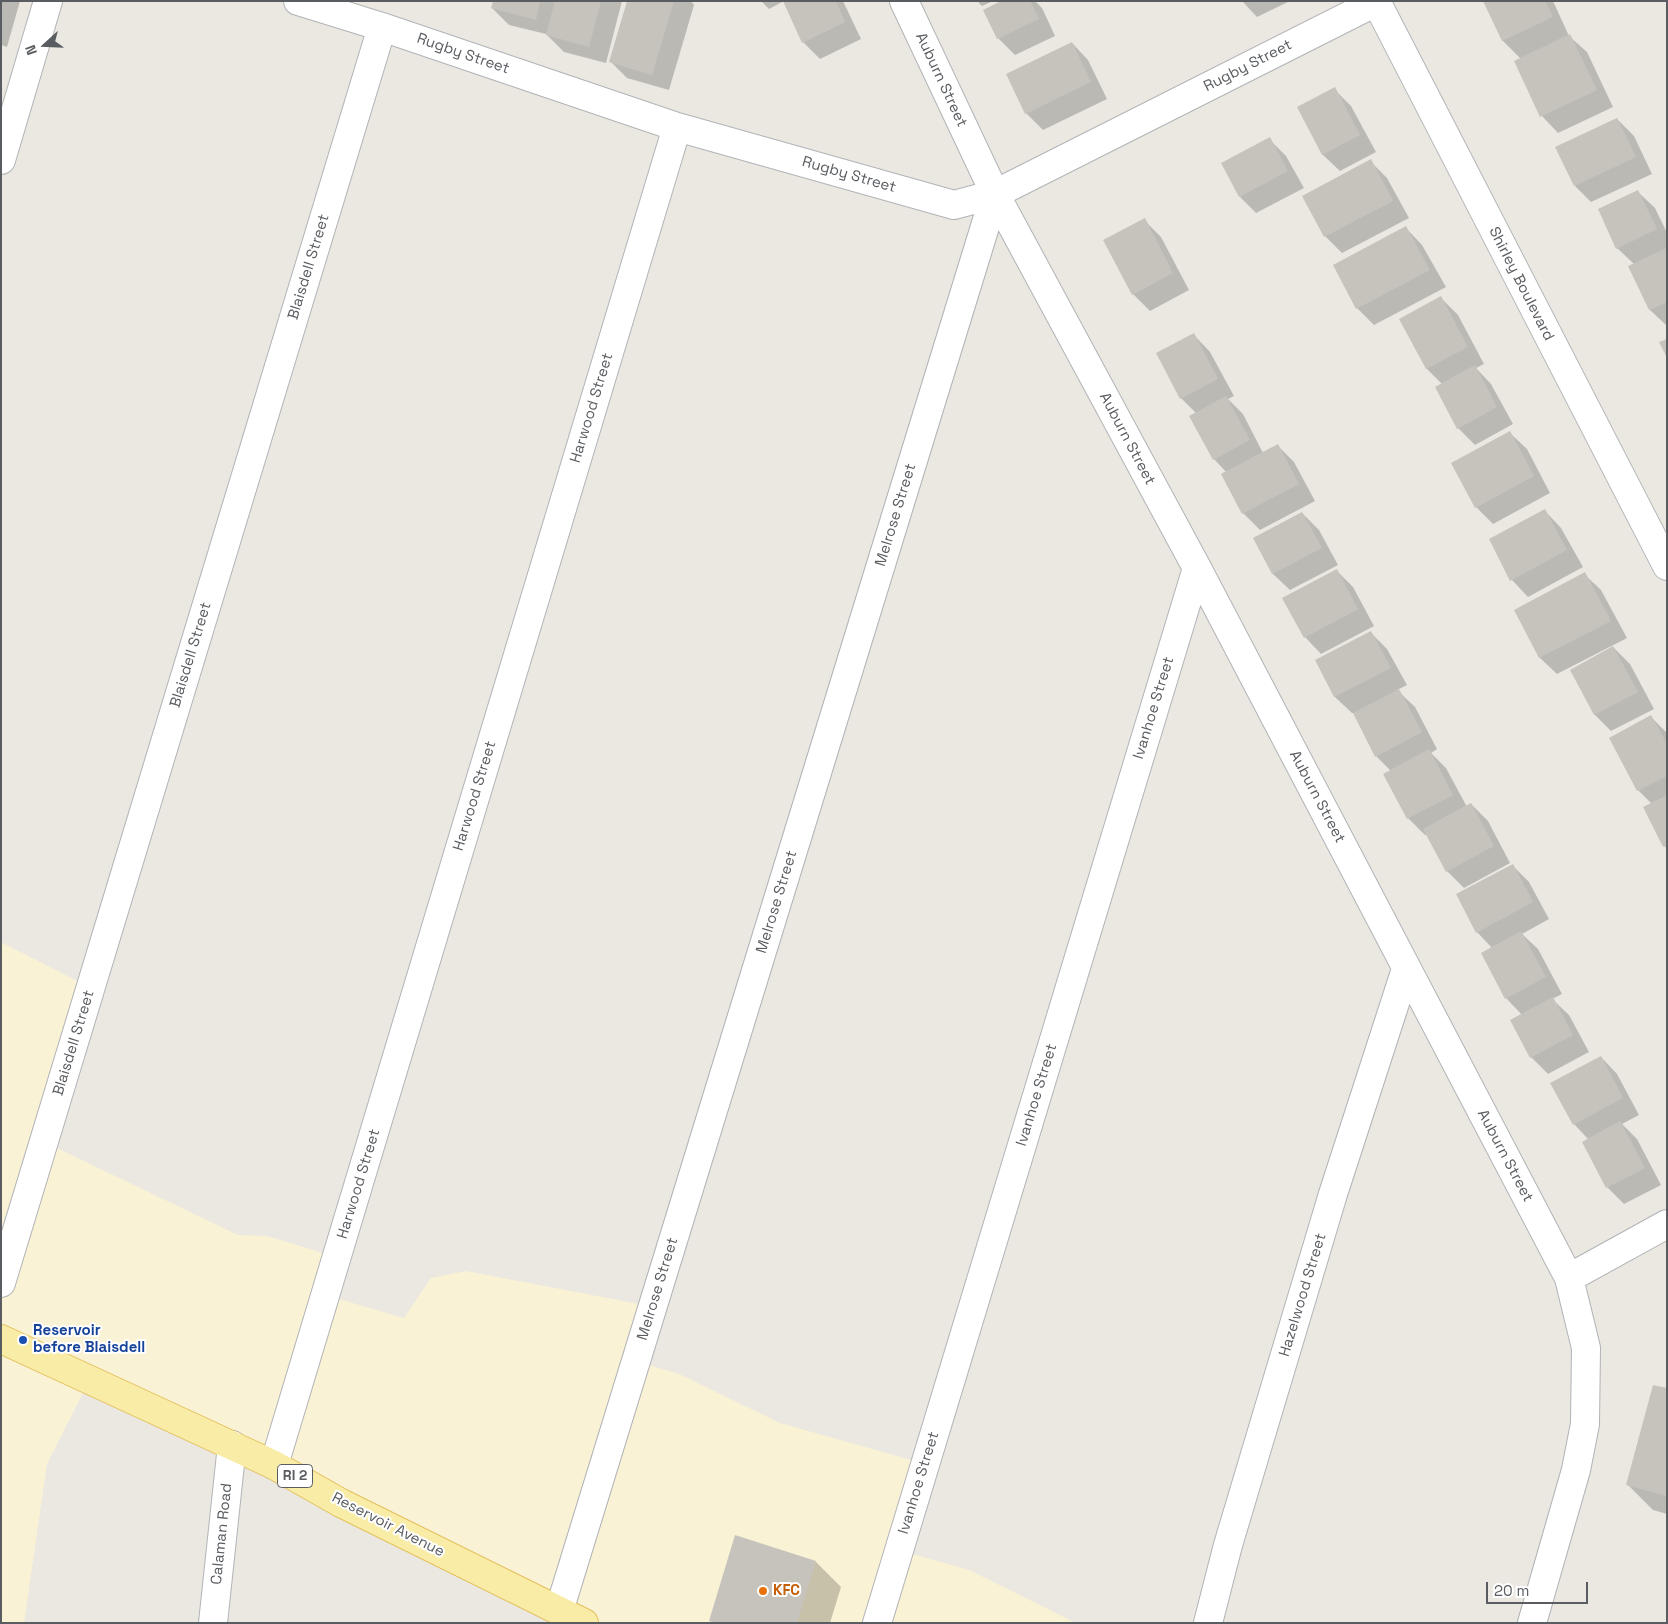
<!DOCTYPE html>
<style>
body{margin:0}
#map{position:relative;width:1668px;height:1624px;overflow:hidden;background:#eae8e0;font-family:"Space Grotesk",sans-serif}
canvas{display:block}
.frame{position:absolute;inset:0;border:2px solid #595c60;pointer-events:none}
.north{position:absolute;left:20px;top:20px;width:50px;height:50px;-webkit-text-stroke:4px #fff;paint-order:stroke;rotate:250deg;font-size:14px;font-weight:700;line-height:20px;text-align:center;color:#595c60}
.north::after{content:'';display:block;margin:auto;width:18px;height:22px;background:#595c60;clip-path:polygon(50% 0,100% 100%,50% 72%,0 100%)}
.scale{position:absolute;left:1486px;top:1582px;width:102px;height:22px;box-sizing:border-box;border:2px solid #595c60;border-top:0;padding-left:6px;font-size:15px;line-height:18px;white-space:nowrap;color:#595c60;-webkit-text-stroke:4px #fff;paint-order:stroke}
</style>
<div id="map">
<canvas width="1668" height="1624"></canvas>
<div class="frame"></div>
<div class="north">N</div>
<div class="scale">20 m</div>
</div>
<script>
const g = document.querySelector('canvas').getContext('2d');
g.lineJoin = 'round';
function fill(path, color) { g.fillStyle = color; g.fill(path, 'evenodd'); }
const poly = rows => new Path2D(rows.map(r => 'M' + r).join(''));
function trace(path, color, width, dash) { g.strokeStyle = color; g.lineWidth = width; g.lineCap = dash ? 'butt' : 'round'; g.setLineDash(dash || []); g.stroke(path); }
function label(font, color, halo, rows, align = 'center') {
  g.font = font + ' "Space Grotesk",sans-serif'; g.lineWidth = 4; g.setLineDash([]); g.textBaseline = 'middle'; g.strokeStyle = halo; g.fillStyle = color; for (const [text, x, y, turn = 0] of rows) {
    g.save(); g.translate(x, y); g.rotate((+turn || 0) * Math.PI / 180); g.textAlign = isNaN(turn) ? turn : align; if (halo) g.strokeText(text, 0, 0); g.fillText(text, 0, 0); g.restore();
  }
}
fill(poly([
 [1,942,85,985,38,1139,238,1235,267,1236,317,1251,332,1259,325,1295,404,1318,431,1278,466,1271,639,1304,641,1314,632,1360,679,1374,780,1423,911,1460,921,1466,898,1550,969,1570,1076,1623,560,1623,562,1619,85,1389,47,1464,24,1623,1,1623]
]), '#faf2d5');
fill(poly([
 [1,1,20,1,7,47,1,45],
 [494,1,622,1,606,63,564,52,546,34,509,25,492,8],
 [628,1,691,1,694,5,669,90,627,78,610,61],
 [761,1,784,1,769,9],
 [784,1,843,1,861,39,820,59,803,42],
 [977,1,993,1,982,6],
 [1004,1,1035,1,1042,8,1055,36,1015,55,998,38],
 [1242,1,1290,1,1257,17],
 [1484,1,1553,1,1569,36,1587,52,1613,107,1558,133,1542,116,1516,61,1521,59,1503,41],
 [1072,43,1088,60,1107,99,1043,130,1026,113],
 [1334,89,1351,106,1376,152,1340,171,1323,155,1299,108],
 [1617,119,1634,136,1652,174,1591,202,1575,186],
 [1269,139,1286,156,1304,188,1256,213,1240,197],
 [1370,161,1387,178,1409,218,1342,253,1325,236],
 [1638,192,1655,208,1667,233,1667,326,1650,310,1629,267,1634,264,1617,248],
 [1144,220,1161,237,1189,290,1150,311,1133,294],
 [1406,228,1422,245,1446,287,1374,325,1357,308,1335,265],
 [1441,298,1458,315,1484,364,1476,368,1491,384,1513,424,1475,445,1458,428,1442,384,1427,369,1401,319],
 [1194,335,1210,352,1234,396,1228,399,1243,414,1263,453,1278,446,1294,462,1315,501,1260,530,1243,513,1227,473,1214,459,1196,413,1181,398],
 [1510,433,1527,449,1550,493,1493,524,1476,507],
 [1545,511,1561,528,1583,567,1528,597,1512,580],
 [1302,513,1319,530,1338,565,1290,590,1273,574,1255,538],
 [1336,570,1353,587,1374,626,1321,654,1305,637],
 [1584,574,1601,590,1627,638,1557,674,1540,658,1516,611],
 [1370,632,1387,649,1407,685,1397,690,1415,707,1437,749,1431,753,1446,768,1467,807,1471,804,1488,821,1510,863,1464,888,1447,871,1427,834,1425,835,1408,818,1385,774,1391,771,1376,756,1354,713,1352,713,1335,697,1316,661],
 [1613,647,1630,664,1654,709,1611,731,1595,715,1571,670],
 [1651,717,1667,733,1667,848,1664,846,1652,804,1638,790],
 [1513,866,1529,882,1549,919,1522,934,1538,949,1562,994,1552,999,1569,1015,1589,1052,1548,1074,1531,1057,1522,1015,1506,998,1492,948,1477,932],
 [1601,1057,1617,1074,1639,1115,1622,1124,1637,1139,1661,1185,1624,1204,1607,1187,1588,1139,1574,1124],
 [1667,1390,1667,1514,1653,1510,1628,1485],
 [816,1562,841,1587,830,1623,713,1623,710,1620]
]), '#0003');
fill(poly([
 [493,1,540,1,536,20,491,8],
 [555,1,601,1,589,47,546,35],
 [627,1,674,1,652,75,609,62],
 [783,1,836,1,845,22,802,43],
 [1001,1,1030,1,1039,19,997,39,983,10],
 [1483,1,1545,1,1553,17,1502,41],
 [1570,34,1597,90,1540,117,1514,61],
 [1072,42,1091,82,1025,114,1006,74],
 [1335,87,1360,135,1322,155,1297,107],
 [1617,118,1636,157,1574,186,1555,147],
 [1270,137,1288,171,1239,197,1221,163],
 [1371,159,1393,201,1324,237,1302,196],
 [1638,190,1657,229,1616,249,1598,209],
 [1145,218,1173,273,1132,295,1103,240],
 [1406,226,1430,270,1356,309,1333,265],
 [1667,248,1667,302,1649,310,1628,266],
 [1441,296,1468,347,1426,369,1399,319],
 [1194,333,1218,379,1180,399,1156,353],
 [1667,339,1667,358,1659,342],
 [1475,365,1497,407,1457,429,1435,387],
 [1226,396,1250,440,1213,460,1189,416],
 [1510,431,1534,476,1475,508,1451,463],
 [1278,444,1299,484,1242,514,1221,474],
 [1545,509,1567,550,1510,581,1489,539],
 [1302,512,1322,548,1272,574,1253,538],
 [1337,569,1358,609,1304,638,1282,598],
 [1585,572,1611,621,1539,658,1514,610],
 [1371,631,1391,668,1334,697,1315,660],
 [1613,646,1638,692,1594,715,1570,670],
 [1399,689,1422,732,1375,757,1353,713],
 [1651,715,1667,744,1667,776,1637,791,1609,738],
 [1429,749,1453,795,1407,819,1383,774],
 [1667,795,1667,845,1663,847,1643,807],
 [1471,803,1494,846,1446,872,1423,829],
 [1513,864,1533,902,1476,933,1456,894],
 [1521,931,1546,977,1505,999,1481,953],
 [1553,997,1573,1035,1530,1058,1510,1020],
 [1601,1056,1623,1098,1573,1125,1550,1083],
 [1620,1121,1645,1168,1606,1188,1582,1142],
 [1653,1385,1667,1388,1667,1496,1626,1485],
 [735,1535,816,1561,797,1623,715,1623,709,1621]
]), '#c6c3bd');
const minor = poly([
 [298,1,382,27,677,127,954,205,995,194,1376,2],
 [904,1,995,194,1197,568,1569,1278,1586,1348,1585,1424,1576,1470,1532,1623],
 [1376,1,1667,566],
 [1,160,48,1],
 [1569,1278,1667,1224],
 [1,1283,382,27],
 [274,1465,677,127],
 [559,1611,995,194],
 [213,1623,232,1445],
 [877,1623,1197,568],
 [1208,1623,1228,1545,1333,1194,1406,969]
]);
const major = poly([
 [1,1339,274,1465,341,1503,584,1623]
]);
trace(minor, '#b1b3b7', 30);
trace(major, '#e5c05e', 30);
trace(minor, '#fff', 28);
trace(major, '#f8eca7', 28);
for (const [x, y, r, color] of [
 [23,1340,5,"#1a4fb4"],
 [763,1591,5,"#e8710a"]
]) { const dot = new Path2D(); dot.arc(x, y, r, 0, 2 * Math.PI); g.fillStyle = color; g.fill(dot); trace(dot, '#fff', 2); }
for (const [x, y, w] of [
 [295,1476,35]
]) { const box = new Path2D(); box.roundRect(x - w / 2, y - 11.5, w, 23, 4); g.fillStyle = '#fff'; g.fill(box); trace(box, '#595c60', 1); }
label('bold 14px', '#595c60', null, [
 ["RI 2",295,1476]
]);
label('15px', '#595c60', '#fff', [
 ["Rugby Street",463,54,19],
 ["Rugby Street",1248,66,-27],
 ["Auburn Street",941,80,65],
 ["Rugby Street",849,175,16],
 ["Blaisdell Street",309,267,-73],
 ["Shirley Boulevard",1521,284,63],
 ["Harwood Street",592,408,-73],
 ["Auburn Street",1127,439,62],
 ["Melrose Street",896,515,-73],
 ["Blaisdell Street",191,655,-73],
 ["Ivanhoe Street",1154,708,-73],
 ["Harwood Street",475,796,-73],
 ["Auburn Street",1317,797,62],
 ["Melrose Street",777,902,-73],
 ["Blaisdell Street",74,1043,-73],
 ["Ivanhoe Street",1037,1095,-73],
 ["Auburn Street",1505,1156,62],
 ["Harwood Street",359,1184,-73],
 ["Melrose Street",658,1289,-73],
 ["Hazelwood Street",1303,1295,-73],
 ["Ivanhoe Street",919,1483,-73],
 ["Reservoir Avenue",388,1525,27],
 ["Calaman Road",222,1534,-84]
]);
label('bold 15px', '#164399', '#fff', [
 ["Reservoir",33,1331],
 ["before Blaisdell",33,1348]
], 'left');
label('bold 15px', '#c56008', '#fff', [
 ["KFC",773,1591]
], 'left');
</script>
